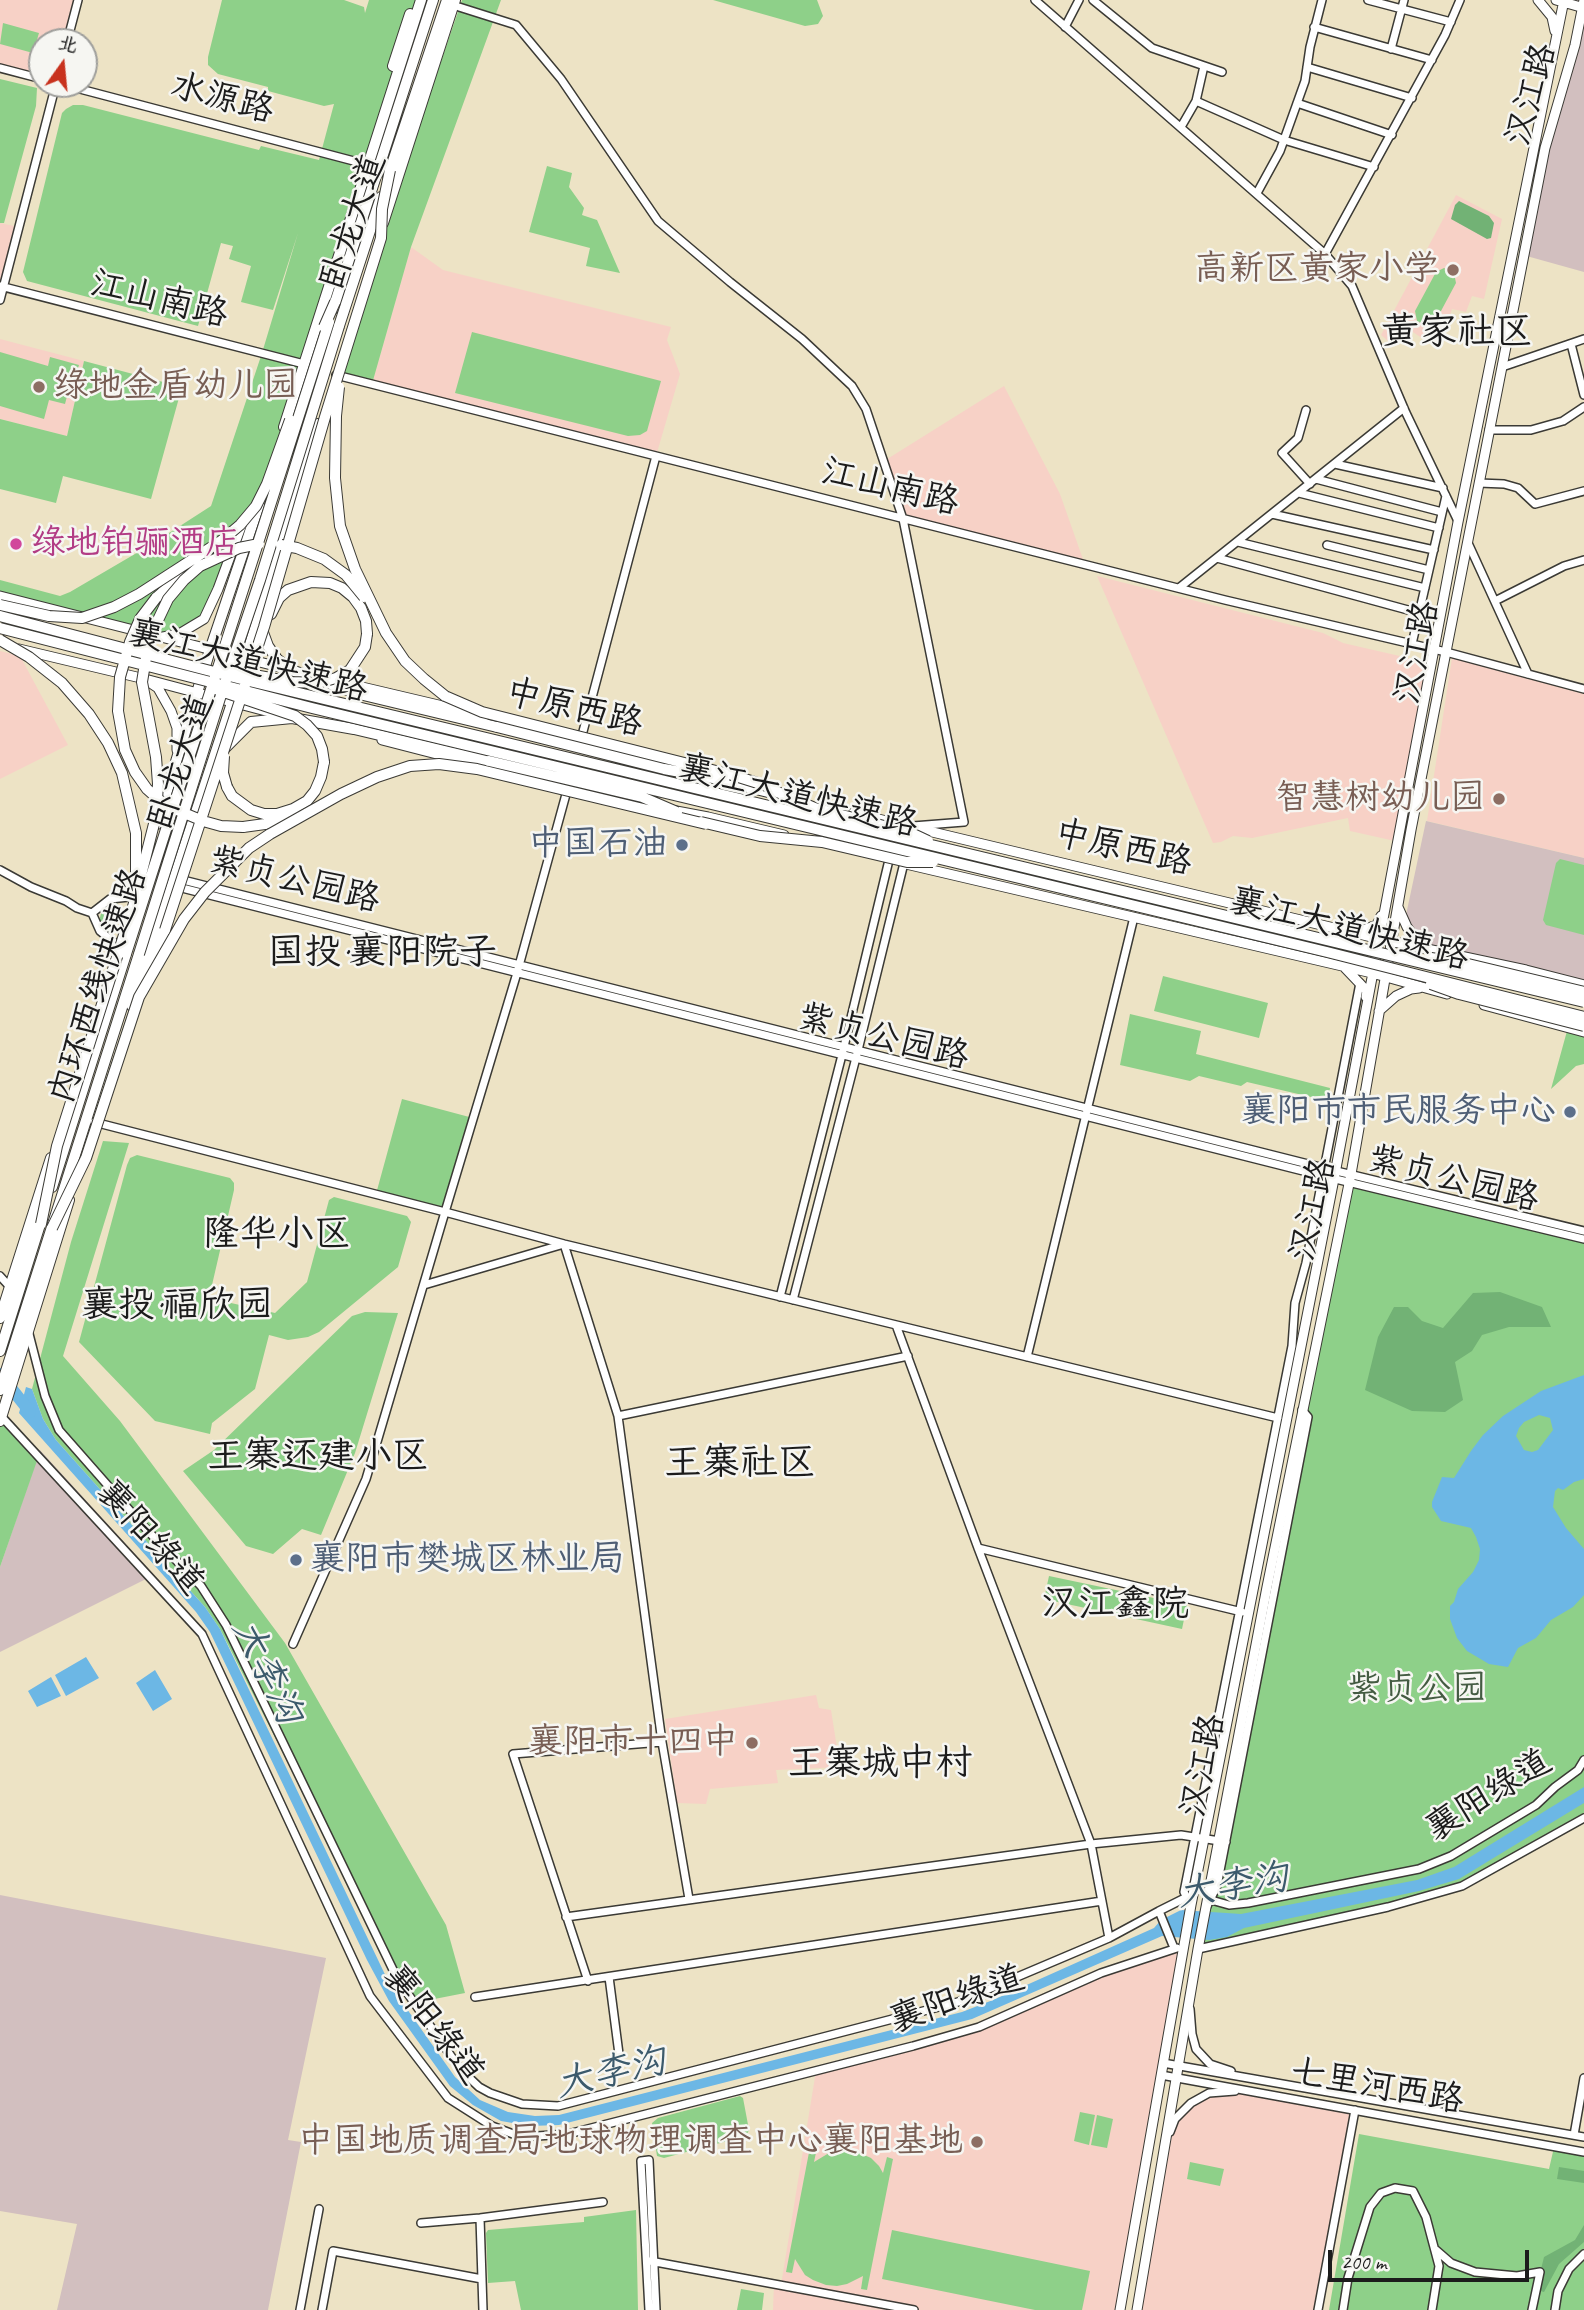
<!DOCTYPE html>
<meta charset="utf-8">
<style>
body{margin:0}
#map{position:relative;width:1584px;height:2310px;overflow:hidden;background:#ede3c5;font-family:Caveat,"LXGW WenKai TC",sans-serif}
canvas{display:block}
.north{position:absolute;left:28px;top:28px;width:70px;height:70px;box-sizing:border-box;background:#f6f6f2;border:2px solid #9f9f9c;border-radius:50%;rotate:15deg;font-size:19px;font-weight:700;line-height:28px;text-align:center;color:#1c1c1c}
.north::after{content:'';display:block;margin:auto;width:24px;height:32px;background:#c8321e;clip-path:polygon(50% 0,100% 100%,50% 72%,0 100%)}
.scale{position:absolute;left:1328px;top:2250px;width:201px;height:32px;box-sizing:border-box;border:4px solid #1c1c1c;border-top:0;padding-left:9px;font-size:21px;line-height:24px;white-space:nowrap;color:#1c1c1c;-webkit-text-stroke:5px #f6f6f2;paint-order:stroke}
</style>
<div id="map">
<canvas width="1584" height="2310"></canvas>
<div class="north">北</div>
<div class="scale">200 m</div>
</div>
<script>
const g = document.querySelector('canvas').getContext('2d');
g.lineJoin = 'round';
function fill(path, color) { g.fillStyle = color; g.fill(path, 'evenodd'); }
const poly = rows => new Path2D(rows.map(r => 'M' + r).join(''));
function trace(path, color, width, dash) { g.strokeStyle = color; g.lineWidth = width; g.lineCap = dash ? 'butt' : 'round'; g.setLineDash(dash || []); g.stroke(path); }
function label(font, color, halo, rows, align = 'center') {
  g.font = font + ' Caveat,"LXGW WenKai TC",sans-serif'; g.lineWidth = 5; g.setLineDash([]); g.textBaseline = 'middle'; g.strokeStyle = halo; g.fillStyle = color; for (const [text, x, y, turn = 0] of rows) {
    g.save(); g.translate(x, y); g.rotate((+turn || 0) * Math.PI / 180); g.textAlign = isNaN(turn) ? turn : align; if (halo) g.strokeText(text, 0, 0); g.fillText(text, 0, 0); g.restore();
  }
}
fill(poly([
 [0,0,78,0,67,42,42,42,42,79,0,68],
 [1456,195,1502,219,1484,299,1472,296,1466,312,1452,309,1438,349,1404,326,1394,346,1381,335],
 [0,223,19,227,0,286],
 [411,247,443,270,671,327,667,340,680,374,656,456,372,384],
 [0,339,84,361,67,436,0,419],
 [1004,386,1060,494,1085,565,903,519,884,461],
 [1097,576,1323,633,1343,643,1417,660,1423,664,1425,674,1395,841,1350,831,1348,818,1252,838,1233,836,1221,842,1213,843],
 [0,651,20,656,68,745,0,779],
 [1452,658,1584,694,1584,858,1427,821],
 [816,1695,819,1708,831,1710,840,1767,776,1770,778,1783,710,1789,706,1804,677,1803,665,1719],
 [1183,1948,1120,2310,773,2310,774,2284,781,2285,816,2071,979,2027,1101,1973],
 [1244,2090,1355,2110,1318,2310,1137,2310,1165,2145,1175,2119,1209,2094]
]), '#f7d1c6');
fill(poly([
 [1556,0,1584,0,1584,272,1523,255,1582,8],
 [1426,821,1584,858,1584,982,1437,948,1418,935,1406,915],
 [40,1450,154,1575,0,1652,0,1567],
 [0,1895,326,1958,288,2140,301,2142,268,2310,57,2310,77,2224,0,2211]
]), '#d2bfbf');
fill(poly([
 [222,0,344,0,364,7,365,13,369,0,421,0,264,488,240,528,204,619,187,630,158,637,0,596,0,580,60,596,70,592,152,544,211,506,262,353,298,233,273,310,241,302,251,266,229,259,233,246,221,243,198,326,27,281,23,272,62,113,66,109,73,105,83,105,259,150,261,146,319,160,334,104,324,106,268,91,268,87,218,74,208,65,208,57],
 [462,0,501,0,411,247,372,384,334,374],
 [713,0,817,0,823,16,818,24,805,26],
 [3,23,39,33,33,53,0,44],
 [0,79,37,88,36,106,4,223,0,223],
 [547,166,572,173,569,187,584,208,582,215,597,220,620,273,586,266,590,248,529,232],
 [1444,268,1454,273,1456,283,1434,324,1426,326,1417,321,1415,311,1436,272],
 [472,332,661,381,647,431,640,435,628,436,455,393],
 [0,352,48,366,50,357,79,365,75,377,72,377,65,404,49,400,44,419,0,406],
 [84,361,182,387,151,499,63,476,56,503,0,489,0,419,67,436],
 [1560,859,1584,865,1584,935,1546,925,1543,920,1556,863],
 [116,900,119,908,112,932,106,933,98,925,104,902],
 [1163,976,1268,1003,1259,1038,1154,1011],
 [1130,1014,1201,1031,1196,1054,1330,1088,1328,1101,1247,1082,1241,1086,1199,1076,1190,1081,1120,1065],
 [1567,1031,1584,1036,1584,1064,1576,1066,1551,1089],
 [402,1099,473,1118,445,1212,376,1194],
 [103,1141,129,1143,63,1356,120,1421,285,1643,446,1925,465,1993,414,2003,397,1978,220,1629,205,1607,56,1440,43,1419,32,1389,71,1242],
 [137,1155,230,1178,234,1183,234,1190,209,1298,275,1313,307,1282,329,1200,334,1197,407,1216,411,1222,398,1267,319,1332,308,1337,288,1340,269,1335,255,1389,212,1423,210,1434,155,1421,79,1342,127,1165,130,1158],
 [1349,1182,1584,1242,1584,1818,1462,1886,1198,1949],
 [365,1312,398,1313,355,1453,321,1535,302,1529,273,1554,246,1546,183,1471,214,1450,352,1316],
 [0,1421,39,1455,0,1567],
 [1049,1576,1187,1605,1182,1629,1044,1599],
 [740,2096,743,2098,749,2130,746,2136,664,2158,657,2156,652,2123,658,2118],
 [1080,2112,1095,2115,1089,2145,1074,2141],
 [1097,2115,1113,2119,1107,2148,1091,2145],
 [1359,2134,1549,2169,1555,2143,1584,2148,1584,2310,1329,2310],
 [811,2142,818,2143,814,2162,834,2150,853,2150,871,2158,879,2166,883,2173,887,2157,893,2159,867,2290,861,2289,863,2276,847,2284,837,2286,826,2285,813,2280,805,2275,795,2259,792,2273,786,2272],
 [1190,2162,1224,2169,1220,2186,1187,2179],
 [636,2210,638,2310,521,2310,515,2281,488,2283,486,2233,488,2230,584,2222,584,2217],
 [892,2230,1090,2271,1082,2310,1035,2310,882,2279],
 [741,2289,764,2293,762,2310,737,2310]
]), '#8ed089');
fill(poly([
 [1459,201,1489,216,1494,223,1491,238,1487,239,1451,219,1455,205],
 [1500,1292,1542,1307,1551,1327,1509,1327,1482,1335,1472,1351,1455,1362,1463,1400,1445,1412,1412,1411,1365,1390,1378,1337,1394,1307,1408,1307,1422,1321,1443,1328,1473,1293],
 [1559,2167,1584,2171,1584,2183,1557,2179],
 [1584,2225,1584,2242,1559,2264,1544,2292,1536,2290,1544,2257,1575,2240]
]), '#72b275');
fill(poly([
 [1584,1375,1584,1479,1574,1482,1563,1490,1558,1488,1555,1491,1553,1507,1566,1528,1584,1549,1584,1595,1573,1607,1551,1620,1536,1638,1518,1648,1508,1667,1489,1664,1467,1651,1457,1638,1450,1619,1450,1606,1454,1602,1458,1589,1473,1572,1479,1560,1480,1549,1476,1537,1471,1528,1441,1521,1432,1507,1432,1502,1442,1477,1454,1478,1471,1451,1483,1435,1503,1416,1541,1391],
 [1539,1415,1550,1418,1553,1430,1538,1450,1532,1452,1524,1450,1516,1436,1519,1428,1524,1422],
 [26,1387,32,1389,43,1419,56,1440,205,1607,220,1629,390,1985,455,2077,480,2100,508,2112,535,2116,559,2115,962,2012,993,2000,1154,1928,1161,1920,1181,1910,1241,1914,1417,1880,1454,1867,1584,1787,1584,1803,1459,1879,1419,1891,1244,1928,1227,1937,1209,1940,1162,1936,972,2019,559,2125,530,2126,501,2121,473,2105,450,2086,389,2001,367,1960,210,1632,196,1612,19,1413],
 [86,1657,99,1678,66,1696,55,1675],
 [155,1670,172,1699,153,1711,136,1683],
 [51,1677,61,1696,37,1707,28,1691]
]), '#6cb7e5');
trace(poly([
 [0,1374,30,1412]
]), '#6cb7e5', 12);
const minor = poly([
 [1035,0,1325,254,1352,286,1406,413,1458,521],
 [1093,0,1152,48,1222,72],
 [1368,0,1451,22],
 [459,7,516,25,561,79,658,221,730,282,802,339,852,386,866,409,903,519,964,822,913,826],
 [1065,27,1079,0],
 [1314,27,1432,60],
 [67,42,78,0],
 [1391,49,1404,0],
 [1307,67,1412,98],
 [0,68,42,79],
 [61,84,369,165],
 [1196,101,1284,140,1374,167],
 [1297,103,1392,135],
 [1181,127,1196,101,1204,66],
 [1257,193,1280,151,1305,81,1310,47,1322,0],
 [1325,254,1445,35,1460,0],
 [0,286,304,364],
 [0,300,56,84],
 [1571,344,1584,395],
 [1502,367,1584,339],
 [336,375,1225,600,1446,652,1584,689],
 [1306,410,1298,438,1282,453,1310,484],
 [1489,430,1531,430,1563,421,1584,407],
 [1335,464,1443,488],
 [1316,479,1442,512],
 [1479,483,1504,484,1518,488,1535,504,1584,491],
 [1299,493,1439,528],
 [1272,514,1434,550],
 [1238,542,1425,588],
 [1468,543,1528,674],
 [1327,545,1429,570],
 [1217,558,1419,613],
 [1179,588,1404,408],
 [1495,601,1564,566,1584,560],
 [1412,644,1446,496],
 [581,739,656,456],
 [568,787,517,973,445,1212,564,1244,1278,1418],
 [0,870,31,887,66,901,77,908,92,913,100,931,115,943],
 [179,879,1324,1168,1584,1231],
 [174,886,1323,1176,1584,1239],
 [92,913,110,899,129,897],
 [94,1122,445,1212,366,1479,293,1644],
 [0,1276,10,1287],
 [424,1285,564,1244,618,1416],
 [780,1297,842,1055,889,860],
 [793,1300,858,1050,904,863],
 [896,1325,978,1548,1091,1844,1109,1938],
 [28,1330,45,1396,59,1430,147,1530,201,1586,226,1625,397,1978,460,2069,479,2087,490,2093,522,2104,558,2106,958,2002,1109,1938,1159,1911,1174,1948],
 [1027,1357,1134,917],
 [1,1416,202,1634,370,1996,448,2098,492,2126,513,2134,537,2136,568,2134,913,2046,979,2027,1101,1973,1177,1948],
 [978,1548,1242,1612],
 [662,1742,689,1899],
 [1211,1900,1229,1905,1248,1903,1419,1869,1451,1856,1536,1805,1555,1787,1578,1770,1584,1760],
 [1191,1905,1184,1892,1292,1346,1295,1303,1306,1263,1360,983],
 [1207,1906,1217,1886,1308,1417,1302,1410],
 [1159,1911,1187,1897],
 [566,1917,1091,1844,1181,1835,1226,1842],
 [1198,1949,1388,1907,1462,1886,1584,1818],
 [609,1977,619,2054],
 [588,1981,513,1754,662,1742,618,1416,908,1356],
 [475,1997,1102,1901],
 [1190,2009,1192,2034,1196,2049,1210,2064,1231,2071],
 [1163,2063,1584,2137],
 [1161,2075,1584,2152],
 [1170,2132,1175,2119,1191,2103,1209,2093,1235,2091],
 [1574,2135,1584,2078],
 [480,2218,483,2310],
 [421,2223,480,2218,603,2202],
 [1436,2250,1451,2263,1475,2272,1517,2276,1540,2272,1532,2310],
 [650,2261,914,2310],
 [300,2310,319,2209],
 [322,2310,333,2251,482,2279],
 [649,2310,641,2161,649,2160,656,2310],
 [1318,2310,1355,2110],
 [1343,2310,1348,2278,1370,2207,1381,2193,1395,2188,1413,2191,1426,2217,1439,2266,1432,2310],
 [1555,2310,1558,2291,1569,2269,1584,2254]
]);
const major = poly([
 [1538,0,1552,17,1555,31],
 [1556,0,1584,8],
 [0,596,291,670],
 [163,637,179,634,204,619,218,589,242,524],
 [19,649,145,679,277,714],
 [328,679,485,716],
 [149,682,158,688,171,711,177,728,177,750],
 [382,740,487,767],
 [717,780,778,795],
 [671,810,708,817,784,835],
 [853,813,1380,939,1526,970,1584,985],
 [906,864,1372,973,1447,994],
 [1398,907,1407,927,1417,941,1426,946],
 [1357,932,1377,925,1381,916],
 [1345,968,1367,991,1366,997],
 [1484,1005,1584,1032],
 [1379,1011,1396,996,1411,989,1419,988],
 [1120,2310,1191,1905,1334,1179,1458,522,1564,0],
 [1137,2310,1198,1949,1267,1587,1351,1174,1411,830,1545,148,1575,45,1584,0]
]);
const highway = poly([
 [393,66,410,14],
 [388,176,447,0],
 [383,223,455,0],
 [333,309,433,0],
 [339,326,381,197],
 [284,427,421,0],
 [156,598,202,557],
 [271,614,279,598,288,590,311,582,330,583,342,588,353,597,361,608,366,621,367,634],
 [261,627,268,646,277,659,291,670,359,694,497,727],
 [225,748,251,722,292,718,354,729,489,761],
 [227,787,232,796,251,810,264,814,277,814,293,809,307,801,315,791,321,777,324,762],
 [157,824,210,650,259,505],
 [243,827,265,824,288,819,296,814],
 [147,977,165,930],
 [132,1006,232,703,318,424],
 [52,1187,126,954],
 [0,1318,51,1158],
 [0,1351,42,1218],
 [0,1390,139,954],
 [0,1421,69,1200]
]);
trace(minor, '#3b3a35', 10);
trace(major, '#3b3a35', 11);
trace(highway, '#3b3a35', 12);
trace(minor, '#fff', 7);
trace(major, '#fff', 9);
trace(highway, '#fff', 10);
const highwayBridge = poly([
 [324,327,335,302],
 [339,387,336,416,335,478,340,526,355,569,386,633,405,661,424,679,445,696,482,712,732,775,764,785,780,793],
 [281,545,297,548,324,559,346,575,364,597],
 [156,598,140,619,130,642,120,677,118,711,125,750,135,772,147,789,165,805,203,821,221,826,243,827],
 [0,605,49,616,82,618,114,607,139,594,221,541,240,525,256,506,267,484,290,420],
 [0,616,245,680,1584,1002],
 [0,628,312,708,1327,952,1584,1017],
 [0,640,29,657,62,683,89,714,108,743,122,773,136,833,136,897,57,1146,41,1224],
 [227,670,292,682,318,683,336,678,350,670,365,647,367,634],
 [218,690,295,716,307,725,317,736,322,749,324,762],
 [497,727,664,769,724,780],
 [224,756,223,773,227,787],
 [489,761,642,797,677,812],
 [777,792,815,808,911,833,928,841],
 [701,822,760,836,822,842,907,862,933,862],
 [141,875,156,816,158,784,156,757,142,682,149,639,168,599,184,580,200,566,239,548,259,544],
 [165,930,264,627,325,417,381,238,382,209,390,170],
 [126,954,329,322],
 [139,954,221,695,260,580,339,326],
 [1431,958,1464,963,1584,992],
 [1431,984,1459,994,1584,1026],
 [52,1228,86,1158,139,997,184,919,205,892,249,848,270,834,341,794,377,777,410,766,439,764,477,769,706,824]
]);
trace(highwayBridge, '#3b3a35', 12, []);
trace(highwayBridge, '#fff', 10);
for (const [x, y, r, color] of [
 [1453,270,7,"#8d6e63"],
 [39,387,7,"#8d6e63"],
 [16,544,7,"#d1479c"],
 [1499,799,7,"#8d6e63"],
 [682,845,7,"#5c6f8a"],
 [1570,1112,7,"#5c6f8a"],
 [296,1560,7,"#5c6f8a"],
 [752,1743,7,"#8d6e63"],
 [977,2142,7,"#8d6e63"]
]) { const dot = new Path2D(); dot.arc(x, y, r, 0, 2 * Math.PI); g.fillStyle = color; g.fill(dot); trace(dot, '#f6f6f2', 2.5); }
label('35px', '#1c1c1c', '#f6f6f2', [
 ["汉江路",1532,95,-75],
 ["水源路",222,99,15],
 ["卧龙大道",354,222,-72],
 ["江山南路",159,300,14],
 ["江山南路",890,488,14],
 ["汉江路",1418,653,-79],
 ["襄江大道快速路",248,662,14],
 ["中原西路",574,709,14],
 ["卧龙大道",182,762,-72],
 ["襄江大道快速路",798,797,14],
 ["中原西路",1123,849,13],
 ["紫贞公园路",294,881,14],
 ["襄江大道快速路",1349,930,14],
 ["内环西线快速路",99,986,-72],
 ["紫贞公园路",883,1038,14],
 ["紫贞公园路",1453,1180,14],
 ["汉江路",1314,1210,-78],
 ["襄阳绿道",150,1538,48],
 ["汉江路",1204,1766,-79],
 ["襄阳绿道",1489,1796,-32],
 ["襄阳绿道",957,2000,-19],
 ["襄阳绿道",433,2025,52],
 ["七里河西路",1377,2087,10]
]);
label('35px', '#785e54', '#f6f6f2', [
 ["高新区黄家小学",1439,270],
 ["绿地金盾幼儿园",53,387,"left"],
 ["智慧树幼儿园",1485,799],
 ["襄阳市十四中",738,1743],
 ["中国地质调查局地球物理调查中心襄阳基地",963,2142]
], 'right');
label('35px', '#b23c85', '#f6f6f2', [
 ["绿地铂骊酒店",30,544]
], 'left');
label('35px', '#4e5e75', '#f6f6f2', [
 ["中国石油",668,845],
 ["襄阳市市民服务中心",1556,1112],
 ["襄阳市樊城区林业局",310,1560,"left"]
], 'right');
label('35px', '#445b42', '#f6f6f2', [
 ["紫贞公园",1417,1690]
]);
label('37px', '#1c1c1c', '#f6f6f2', [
 ["国投·襄阳院子",382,953],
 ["隆华小区",277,1235],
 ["襄投·福欣园",177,1306],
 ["王寨还建小区",318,1457],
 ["汉江鑫院",1115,1605],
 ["王寨城中村",880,1764]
]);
label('italic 37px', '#3c5a6c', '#f6f6f2', [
 ["大李沟",266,1672,64],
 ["大李沟",1233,1887,-9],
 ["大李沟",611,2074,-13]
]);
label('38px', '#1c1c1c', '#f6f6f2', [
 ["黄家社区",1457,333],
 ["王寨社区",740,1464]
]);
</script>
